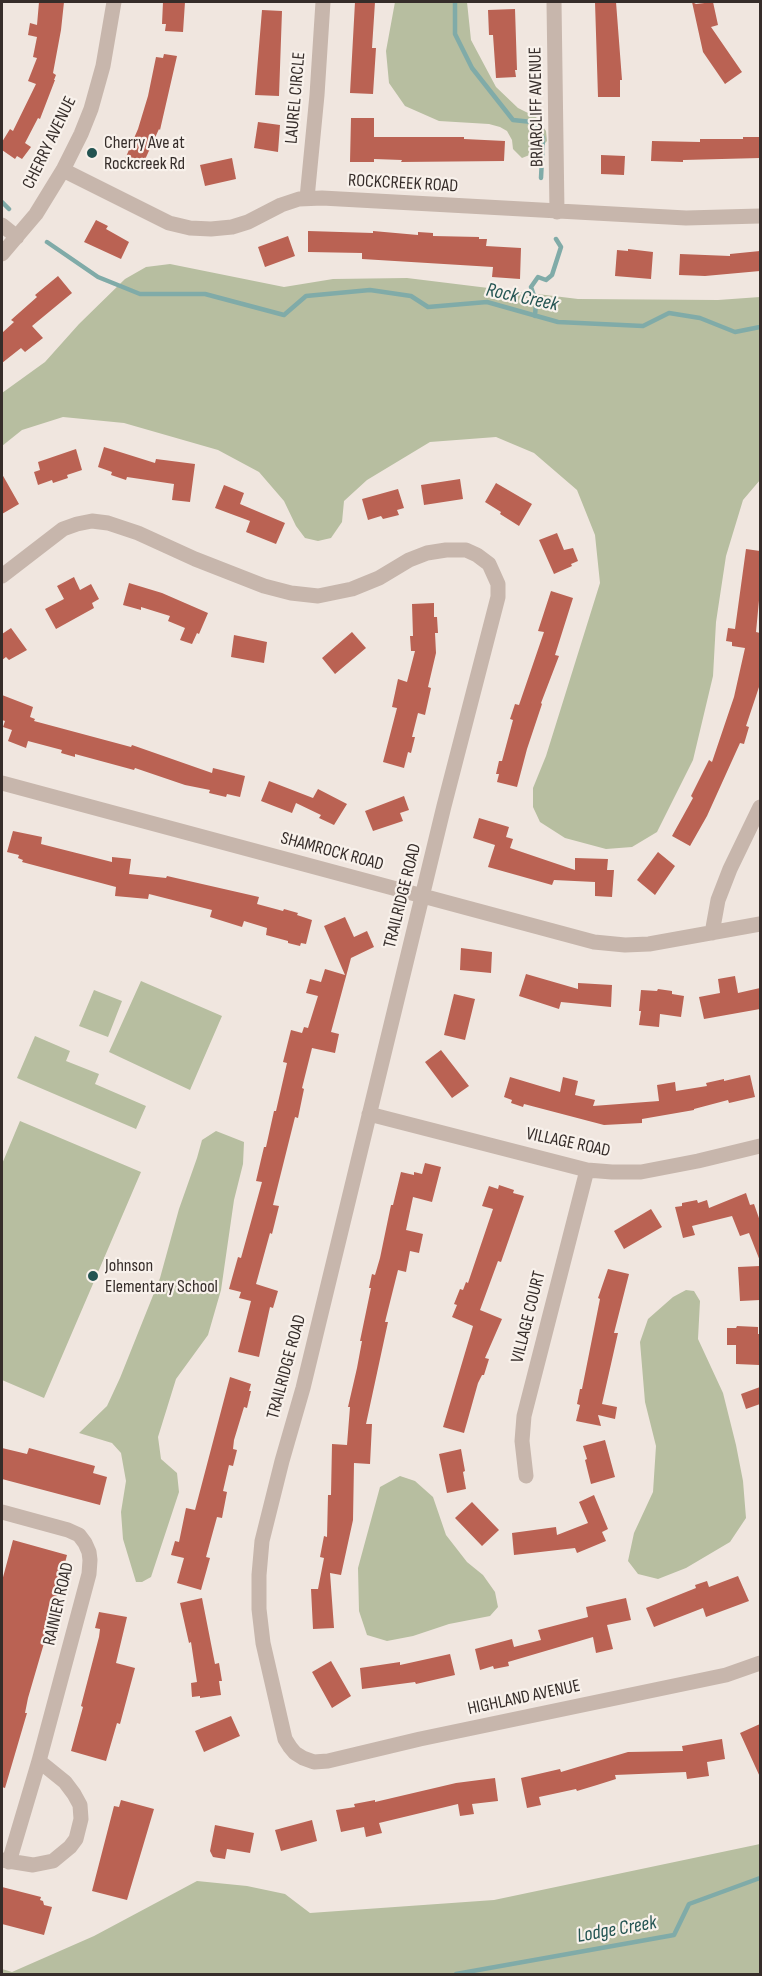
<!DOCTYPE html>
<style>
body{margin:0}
#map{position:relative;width:762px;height:1976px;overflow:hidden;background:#f0e6df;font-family:"Sofia Sans Condensed",sans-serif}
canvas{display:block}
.frame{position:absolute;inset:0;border:3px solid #362d2a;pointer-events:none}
</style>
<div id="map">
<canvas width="762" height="1976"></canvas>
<div class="frame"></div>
</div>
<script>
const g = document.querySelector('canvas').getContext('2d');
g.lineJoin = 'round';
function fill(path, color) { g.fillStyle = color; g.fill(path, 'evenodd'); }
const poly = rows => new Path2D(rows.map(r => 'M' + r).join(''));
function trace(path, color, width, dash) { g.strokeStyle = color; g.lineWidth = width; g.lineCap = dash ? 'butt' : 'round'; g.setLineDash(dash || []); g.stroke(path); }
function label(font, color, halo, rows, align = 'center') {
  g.font = font + ' "Sofia Sans Condensed",sans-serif'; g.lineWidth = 4.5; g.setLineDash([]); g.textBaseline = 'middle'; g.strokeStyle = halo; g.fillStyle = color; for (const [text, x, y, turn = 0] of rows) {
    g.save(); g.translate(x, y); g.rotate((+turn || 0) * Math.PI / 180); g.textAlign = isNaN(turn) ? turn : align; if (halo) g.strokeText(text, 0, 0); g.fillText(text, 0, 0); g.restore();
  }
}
fill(poly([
 [395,2,467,2,471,40,496,87,518,108,536,117,546,131,547,141,537,152,522,158,513,149,512,140,507,131,500,127,489,124,439,121,405,106,389,83,386,51],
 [170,264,284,287,333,279,407,278,578,299,718,300,760,297,760,480,743,500,726,556,716,622,713,676,693,760,657,832,632,847,606,849,565,838,540,822,533,807,533,788,546,756,600,583,595,535,577,490,534,453,496,437,430,442,367,480,344,501,342,522,331,538,318,541,305,538,296,526,284,501,259,472,218,450,124,423,63,417,22,430,2,446,2,393,45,362,79,324,125,279,146,267],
 [141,981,222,1016,190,1090,109,1052],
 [94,990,122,1001,108,1037,79,1026],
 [35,1036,70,1051,66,1061,99,1074,95,1084,146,1106,136,1129,17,1078],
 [20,1121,141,1172,44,1398,2,1380,2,1164],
 [216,1131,244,1142,243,1164,234,1200,221,1290,208,1335,176,1379,158,1437,161,1459,177,1473,179,1492,151,1577,142,1582,136,1582,123,1539,121,1512,126,1481,121,1453,112,1443,79,1433,107,1406,120,1378,160,1278,179,1209,197,1158,202,1140],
 [686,1290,694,1291,700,1301,698,1339,723,1393,736,1445,743,1481,746,1518,730,1542,686,1568,658,1579,638,1574,628,1561,634,1533,653,1492,656,1446,645,1402,640,1342,648,1319,673,1297],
 [400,1476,415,1481,433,1497,446,1535,467,1562,483,1575,495,1592,498,1607,490,1616,449,1624,413,1636,387,1641,367,1635,359,1611,358,1568,380,1487],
 [760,1844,760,1974,2,1974,2,1969,12,1972,94,1936,197,1881,247,1886,285,1894,310,1913,494,1900]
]), '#b7bea0');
trace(poly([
 [455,2,455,34,472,68,513,120,532,122,543,138,541,178],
 [2,202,9,209],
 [47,242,98,277,140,294,205,294,284,315,306,296,370,290,411,296,428,307,487,302,558,322,643,326,669,313,700,318,735,332,760,327],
 [535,316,536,302,531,287,538,277,546,280,552,275,561,247,556,239],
 [456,1974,674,1935,689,1904,760,1878]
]), '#80aba8', 4.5);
fill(poly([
 [39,2,64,2,61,30,53,73,56,75,54,80,55,80,40,119,38,118,25,143,31,147,22,159,17,156,15,159,2,150,2,142,10,129,13,131,36,84,28,81,37,58,33,57,37,37,28,35,30,23,37,25],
 [163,2,185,2,183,32,165,31,166,24,162,24],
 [355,2,375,2,372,48,376,48,373,94,350,93],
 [595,2,616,2,622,80,620,80,620,97,598,97],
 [692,2,696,4,713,2,718,25,711,27,742,72,725,84,703,52],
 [515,9,517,70,515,70,516,77,496,78,493,35,489,35,488,10],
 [262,10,282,11,279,96,255,95],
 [164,54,177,56,160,130,159,129,142,166,125,159,138,129,148,96,156,57,163,58],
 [351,118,374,118,374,137,464,137,464,139,505,141,504,161,401,162,402,160,374,159,374,162,350,162],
 [258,122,280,125,278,152,254,148],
 [743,137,760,137,760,158,683,160,683,162,651,161,652,141,700,142,700,139,743,139],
 [601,155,625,156,624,175,601,174],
 [232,158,236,179,205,186,200,165],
 [96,220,108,226,106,229,129,242,121,259,84,242],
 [308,231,373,233,373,231,418,235,418,232,433,233,433,236,479,237,479,239,487,239,486,246,521,248,520,279,492,277,493,267,362,259,362,253,308,252],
 [288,236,295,256,265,267,258,247],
 [628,249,653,252,651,279,615,276,617,250,628,251],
 [760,251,760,271,705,276,679,275,680,254,730,256,730,254],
 [58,276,72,293,32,326,43,338,25,352,21,348,2,363,2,333,14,322,11,320,37,297,35,295],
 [104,447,155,463,156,459,195,464,190,502,172,500,174,484,127,477,126,480,111,475,112,472,98,467],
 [76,449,82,470,67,475,68,478,53,483,52,480,38,485,34,472,40,470,38,462],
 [2,474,19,504,2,514],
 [460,479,463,499,424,505,421,485],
 [496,483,532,504,519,526,500,514,501,512,485,502],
 [224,485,244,493,240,504,285,523,276,544,246,532,250,521,215,508],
 [398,489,404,508,397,510,399,515,383,519,381,516,368,520,362,499],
 [557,533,564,550,573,548,578,561,571,564,572,566,554,574,539,540],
 [746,549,760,551,760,590,756,632,760,633,760,684,746,726,749,727,744,744,740,743,707,816,690,846,672,836,693,798,691,796,709,760,712,762,734,697,745,648,732,646,732,642,726,641,728,628,735,629],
 [74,577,80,590,91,584,99,599,92,603,94,608,56,629,45,609,64,599,57,586],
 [129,583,162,593,208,613,199,634,197,633,192,644,180,640,185,628,168,621,170,616,141,607,141,610,123,605],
 [551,591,573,598,555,655,559,656,541,703,542,704,527,749,517,787,497,782,499,774,496,774,499,761,502,761,513,720,510,719,515,704,519,705,544,632,538,631],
 [434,603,434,617,437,617,438,633,435,633,436,653,428,687,431,688,425,715,418,713,412,737,415,737,411,753,408,752,404,768,383,762,397,708,392,707,398,679,407,682,415,651,411,651,410,636,413,636,412,604],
 [11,628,27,650,9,660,6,657,2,660,2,634],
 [352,632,366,648,335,674,322,658],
 [234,635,267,642,264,663,231,657],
 [2,695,33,707,30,717,35,719,34,721,131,747,132,745,212,773,213,768,245,776,240,797,227,794,226,797,209,793,210,790,185,785,135,768,134,770,75,754,75,757,61,753,62,750,28,741,26,748,8,741,12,730,3,727,5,721,2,720],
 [269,781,313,798,318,789,347,804,334,825,319,818,321,815,296,803,292,813,261,801],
 [404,796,409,810,400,813,403,821,373,831,365,811],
 [479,818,509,827,506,837,513,839,510,848,575,870,575,858,608,859,607,870,614,870,612,897,595,896,595,882,554,880,552,885,488,867,495,845,473,838],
 [13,831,42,837,41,844,112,862,112,857,131,859,129,874,166,878,167,876,259,897,257,904,283,911,284,909,298,913,297,915,312,920,306,944,301,943,300,946,288,943,288,941,266,935,267,928,244,921,242,927,210,917,212,910,149,894,148,899,115,896,116,887,22,862,23,860,18,858,19,855,7,852],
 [658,852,675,866,655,895,637,880],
 [345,917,354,937,367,931,374,947,351,958,331,1032,339,1034,335,1053,312,1048,302,1088,304,1089,298,1118,295,1117,273,1205,279,1206,272,1234,270,1233,256,1284,278,1291,273,1308,270,1307,259,1357,238,1352,251,1301,239,1298,241,1292,229,1289,238,1257,241,1258,262,1182,256,1181,264,1147,266,1147,274,1111,276,1111,287,1063,283,1062,291,1030,302,1033,304,1027,308,1028,318,996,306,993,310,979,321,982,325,969,345,975,324,926],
 [461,948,492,952,491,973,460,970],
 [526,974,578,989,578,983,612,985,611,1007,561,1002,559,1009,519,996],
 [735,976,738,993,760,988,760,1009,704,1019,699,997,720,993,718,979],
 [658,989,672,991,672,994,684,996,681,1017,660,1014,659,1027,639,1025,641,1011,639,1011,641,990,657,991],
 [454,994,475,999,465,1040,444,1035],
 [441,1050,469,1086,452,1098,425,1062],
 [750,1075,755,1097,729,1103,728,1100,694,1109,694,1110,642,1119,642,1123,604,1125,524,1104,523,1107,511,1103,512,1100,504,1097,510,1077,560,1092,563,1077,578,1081,575,1095,595,1100,593,1106,659,1101,657,1085,675,1082,676,1091,707,1086,706,1083,724,1079,724,1081],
 [425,1163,441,1167,432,1202,413,1197,406,1230,423,1234,419,1253,410,1251,406,1272,398,1270,385,1322,388,1322,366,1424,372,1424,370,1464,354,1463,353,1520,341,1575,330,1573,334,1628,313,1629,311,1589,318,1589,324,1558,320,1557,324,1536,327,1537,328,1495,331,1495,332,1444,347,1445,350,1407,348,1407,357,1368,362,1341,360,1341,371,1288,369,1288,372,1274,375,1275,380,1258,391,1205,393,1205,401,1172,414,1175,414,1172,422,1174],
 [499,1185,514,1190,513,1193,524,1196,501,1262,498,1261,480,1310,502,1319,485,1358,489,1359,484,1375,482,1375,478,1383,464,1433,443,1427,473,1326,452,1317,457,1305,454,1304,460,1289,463,1290,466,1282,468,1283,493,1209,482,1206,489,1186,498,1189],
 [746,1193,750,1205,754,1204,760,1221,760,1261,749,1233,740,1236,732,1216,692,1226,695,1235,683,1238,675,1207,682,1206,682,1203,697,1200,698,1203,707,1200,709,1208],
 [651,1209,662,1227,624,1249,614,1231],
 [760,1266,760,1300,740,1301,738,1267],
 [608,1269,629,1274,614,1333,618,1333,602,1404,617,1407,615,1419,598,1415,601,1426,576,1421,580,1405,577,1404,580,1389,582,1389,600,1299,598,1298],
 [737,1326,758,1327,758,1334,760,1334,759,1365,736,1364,736,1345,727,1345,727,1328,736,1328],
 [230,1377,251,1384,249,1391,251,1391,247,1408,244,1407,234,1440,233,1449,237,1450,233,1466,229,1465,223,1491,227,1492,222,1518,217,1517,206,1557,210,1558,201,1590,177,1583,184,1558,171,1555,175,1541,179,1542,186,1508,195,1510],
 [760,1387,760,1404,746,1409,741,1394],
 [605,1440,615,1477,591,1484,585,1460,587,1459,583,1446],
 [2,1448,27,1454,29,1448,95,1466,93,1473,107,1477,100,1505,2,1479],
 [461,1449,465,1471,463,1472,466,1489,447,1493,439,1454],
 [594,1495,608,1529,602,1532,606,1541,577,1553,575,1548,514,1555,512,1533,556,1527,557,1535,588,1523,579,1502],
 [472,1502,499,1530,482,1546,455,1518],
 [13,1540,67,1555,49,1626,28,1698,25,1713,27,1713,5,1788,2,1787,2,1581],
 [738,1576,749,1601,706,1617,703,1608,654,1627,646,1608,696,1588,695,1585,707,1581,709,1587],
 [202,1598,215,1664,219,1663,222,1681,219,1681,221,1695,200,1698,200,1696,192,1697,191,1683,197,1682,191,1642,189,1643,180,1603],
 [626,1598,631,1620,607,1625,613,1649,596,1653,593,1637,508,1662,509,1666,494,1669,493,1666,480,1670,475,1649,512,1639,514,1647,541,1640,538,1630,588,1617,586,1607],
 [99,1612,127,1617,116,1663,135,1668,120,1724,117,1723,106,1761,71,1751,83,1707,81,1706,99,1637,100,1629,95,1628],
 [450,1654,455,1675,416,1684,415,1682,362,1689,360,1668,400,1662,400,1665],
 [331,1661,351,1696,332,1708,312,1672],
 [231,1716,240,1736,204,1752,195,1731],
 [760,1724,760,1777,740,1733],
 [722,1739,725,1759,707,1762,709,1776,687,1779,686,1772,615,1775,616,1779,597,1785,577,1791,576,1789,539,1797,541,1805,527,1808,521,1778,560,1769,561,1772,628,1752,683,1751,682,1746],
 [495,1778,498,1801,472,1804,474,1814,460,1816,458,1804,379,1823,382,1833,366,1837,364,1827,341,1832,336,1810,355,1807,354,1804,375,1800,375,1802,456,1783],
 [121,1800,154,1809,127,1900,92,1891,114,1806,119,1807],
 [312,1820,317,1841,281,1851,275,1830],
 [215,1825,254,1833,250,1853,227,1849,225,1859,213,1857,210,1851],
 [2,1887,41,1897,40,1900,43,1901,44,1905,52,1907,44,1935,2,1924]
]), '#ba6253');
trace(poly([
 [554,2,557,212],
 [63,170,169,223,190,228,211,229,232,227,248,222,281,205,299,199,322,198,686,218,760,216],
 [307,198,317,95,323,2],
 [2,225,17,237],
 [2,254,36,214,63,170,81,134,91,109,103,66,114,2],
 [2,576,63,529,77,524,92,521,108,523,138,533,195,559,264,586,291,593,318,596,352,589,379,578,409,560,427,553,446,550,466,550,477,555,489,564,498,584,498,597,444,806,303,1388,282,1461,262,1541,259,1575,259,1609,263,1643,285,1739,290,1747,295,1753,303,1758,314,1762,328,1761,420,1739,726,1675,760,1663],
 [2,783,594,942,625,945,649,944,760,924],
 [712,933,718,900,730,869,760,807],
 [369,1114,587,1170,612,1172,641,1172,698,1161,760,1146],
 [526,1476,522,1441,524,1416,587,1170],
 [2,1512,68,1530,79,1535,85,1543,89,1552,90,1560,89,1574,39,1761,9,1862],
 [2,1860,33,1865,53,1861,70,1847,76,1839,81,1819,80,1805,74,1794,65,1782,39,1761]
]), '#c7b6ac', 15);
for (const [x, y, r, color] of [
 [92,153,6,"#235452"],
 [93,1276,6,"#235452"]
]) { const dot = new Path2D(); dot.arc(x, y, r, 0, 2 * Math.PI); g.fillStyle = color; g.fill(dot); trace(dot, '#f8f1eb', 2); }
label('18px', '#362d2a', '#f8f1eb', [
 ["LAUREL CIRCLE",296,98,-85],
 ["BRIARCLIFF AVENUE",537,107,-91],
 ["CHERRY AVENUE",50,143,-64],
 ["ROCKCREEK ROAD",403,184,3],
 ["SHAMROCK ROAD",332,852,15],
 ["TRAILRIDGE ROAD",403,896,-76],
 ["VILLAGE ROAD",568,1143,12],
 ["VILLAGE COURT",529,1317,-76],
 ["TRAILRIDGE ROAD",287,1367,-75],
 ["RAINIER ROAD",59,1604,-77],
 ["HIGHLAND AVENUE",524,1698,-12]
]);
label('18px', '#362d2a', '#f8f1eb', [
 ["Cherry Ave at",104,143],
 ["Rockcreek Rd",104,164],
 ["Johnson",105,1266],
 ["Elementary School",105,1287]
], 'left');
label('italic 20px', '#235452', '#f8f1eb', [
 ["Rock Creek",522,298,12],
 ["Lodge Creek",617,1930,-10]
]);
</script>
